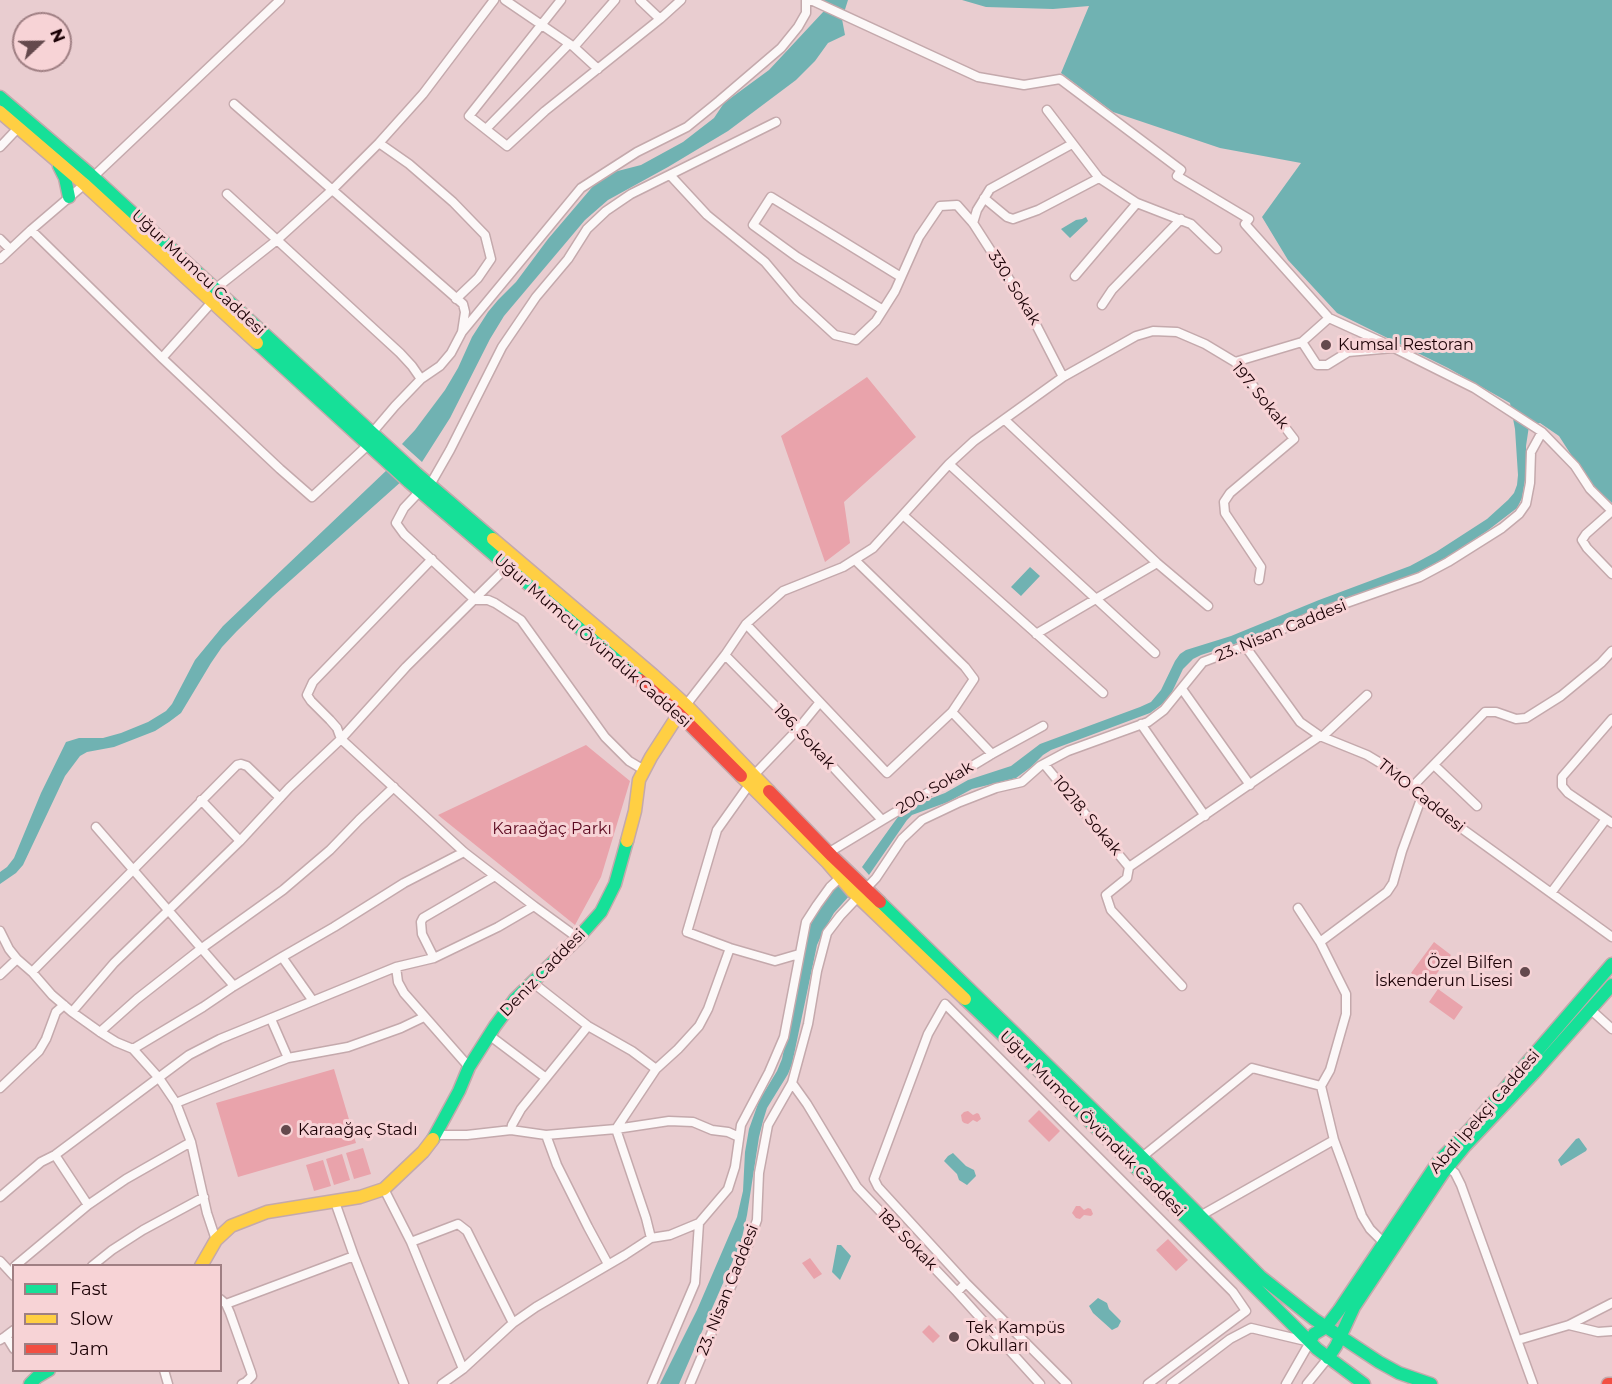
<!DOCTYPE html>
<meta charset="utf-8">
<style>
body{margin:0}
#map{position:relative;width:1612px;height:1384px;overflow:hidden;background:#e9cdd0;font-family:Montserrat,sans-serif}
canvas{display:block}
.legend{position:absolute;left:12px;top:1264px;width:210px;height:108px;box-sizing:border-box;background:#f7d3d6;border:2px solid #9f7f83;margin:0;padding:8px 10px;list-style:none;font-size:18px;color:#1c0206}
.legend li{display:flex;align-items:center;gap:12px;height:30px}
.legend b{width:30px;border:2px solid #9f7f83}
.north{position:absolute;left:12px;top:12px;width:60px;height:60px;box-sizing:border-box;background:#f7d3d6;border:2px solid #9f7f83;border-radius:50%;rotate:68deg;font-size:16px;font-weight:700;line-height:24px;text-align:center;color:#1c0206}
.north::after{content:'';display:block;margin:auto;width:21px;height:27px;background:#64494d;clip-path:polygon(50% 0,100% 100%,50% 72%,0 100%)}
</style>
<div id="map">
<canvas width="1612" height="1384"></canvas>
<ul class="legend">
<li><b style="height:8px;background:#16e098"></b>Fast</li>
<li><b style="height:8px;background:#ffcf43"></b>Slow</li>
<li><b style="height:8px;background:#f24e42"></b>Jam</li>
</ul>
<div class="north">N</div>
</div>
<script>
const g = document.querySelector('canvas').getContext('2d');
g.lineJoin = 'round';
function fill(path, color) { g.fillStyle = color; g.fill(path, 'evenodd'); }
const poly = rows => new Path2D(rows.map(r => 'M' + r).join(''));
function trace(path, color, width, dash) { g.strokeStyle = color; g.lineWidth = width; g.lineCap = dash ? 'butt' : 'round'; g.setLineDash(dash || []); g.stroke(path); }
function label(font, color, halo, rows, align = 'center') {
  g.font = font + ' Montserrat,sans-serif'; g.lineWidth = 6; g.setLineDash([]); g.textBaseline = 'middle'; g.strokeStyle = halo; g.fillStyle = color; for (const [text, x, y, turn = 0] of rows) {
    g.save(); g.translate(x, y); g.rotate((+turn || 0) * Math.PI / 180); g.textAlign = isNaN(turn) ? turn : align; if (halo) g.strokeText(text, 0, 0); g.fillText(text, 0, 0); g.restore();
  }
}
fill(poly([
 [867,377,916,437,844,502,850,543,825,562,781,436],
 [586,745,630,781,601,877,575,925,438,815],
 [1434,942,1451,955,1428,985,1411,973],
 [1438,989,1463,1007,1454,1020,1429,1002],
 [334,1069,356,1143,238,1177,216,1103],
 [1039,1110,1060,1131,1049,1142,1028,1121],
 [968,1111,973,1115,977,1113,979,1114,981,1119,977,1122,973,1120,968,1124,964,1123,962,1121,961,1115,964,1112],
 [363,1148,371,1174,354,1179,346,1153],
 [342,1154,350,1180,334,1185,326,1159],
 [323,1160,331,1186,314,1191,306,1165],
 [1076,1206,1080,1206,1084,1210,1088,1208,1091,1209,1093,1214,1091,1216,1084,1215,1080,1219,1076,1218,1072,1213],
 [1168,1239,1188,1260,1176,1271,1156,1250],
 [810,1258,822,1274,814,1279,802,1263],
 [929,1325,940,1336,933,1343,922,1332]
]), '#e9a3ab');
fill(poly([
 [805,0,848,0,842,19,845,35,828,43,815,61,796,80,728,131,668,167,608,200,585,220,504,316,490,339,450,418,422,462,402,444,415,430,445,390,458,368,472,337,488,312,498,300,516,282,548,239,600,178,610,173,641,165,683,142,714,118,724,103,769,70,824,11],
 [962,0,1612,0,1612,503,1588,481,1559,436,1540,423,1529,426,1526,446,1526,474,1522,498,1517,508,1487,531,1447,557,1411,576,1355,595,1241,642,1201,655,1193,659,1183,669,1172,692,1165,702,1150,713,1051,750,1043,755,1031,767,1016,778,972,789,948,802,912,815,907,820,869,875,862,867,900,814,914,805,945,793,968,780,1011,766,1040,744,1140,707,1151,702,1161,690,1175,661,1180,654,1186,650,1231,636,1319,600,1410,566,1436,552,1487,519,1508,500,1514,493,1517,485,1518,475,1515,429,1510,403,1448,368,1337,313,1288,260,1262,217,1301,163,1220,148,1113,112,1061,73,1089,6,1053,9,986,7],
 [1086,217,1088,221,1070,238,1061,229,1076,220,1082,219],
 [389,468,403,480,273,596,237,631,222,647,211,663,181,713,169,722,155,731,114,747,87,752,80,756,65,776,23,865,16,873,0,884,0,872,7,867,14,858,41,793,66,742,79,738,103,738,121,733,148,722,166,711,172,704,195,660,223,626],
 [1030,567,1040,576,1021,596,1011,587],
 [839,883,850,895,834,913,822,934,817,945,792,1064,788,1074,767,1108,763,1121,759,1137,747,1215,741,1242,679,1384,660,1384,697,1310,737,1217,743,1191,745,1152,749,1129,759,1101,777,1071,782,1059,810,926,816,914],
 [1579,1138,1587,1149,1586,1151,1561,1166,1558,1160,1576,1139],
 [953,1153,966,1166,974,1170,976,1176,967,1185,959,1180,957,1174,944,1161,948,1156],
 [837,1245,841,1245,851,1256,840,1280,832,1272],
 [1098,1298,1107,1303,1109,1309,1121,1321,1118,1327,1112,1330,1093,1313,1089,1306]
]), '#70b2b2');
const street = poly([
 [505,0,574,47,598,69],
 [561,0,469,116,507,146,545,111,660,19,681,0],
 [640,0,660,19],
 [811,0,978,77,1024,85,1060,79,1181,170,1177,176,1249,219,1245,224,1329,318,1382,342,1474,388,1542,432,1575,466,1590,489,1612,511],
 [574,47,615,0],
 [234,104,463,304,465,312,462,332,451,353,440,366,421,379,395,406,372,433],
 [1047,110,1099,178,1137,203,1191,224,1217,249],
 [486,129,569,44],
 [379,143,409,164,453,202,485,235,491,259,478,278,456,299],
 [0,147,18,128],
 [670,175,707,215,765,262,797,300,835,335,856,340,876,321,895,291,919,237,940,206,957,205,973,223,1027,307,1063,377],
 [227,194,400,353,412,366,421,379],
 [984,198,1007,217,1013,219,1038,210,1099,178],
 [973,223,977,210,990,189,1072,144],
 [31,230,162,358,280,469,312,497,368,445],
 [0,239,10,249],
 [0,259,31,230,93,177,280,0],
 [1075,276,1137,203],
 [215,289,277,240,332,190,379,143,423,94,494,0],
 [1102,305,1112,290,1181,219],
 [883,310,797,257,753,225,771,197,901,277],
 [462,332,581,188,637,152,687,127,719,101,781,48,798,27,806,13,806,0],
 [1302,342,1317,365,1327,365,1348,352,1393,348],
 [162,358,212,302],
 [1235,362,1302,342,1329,318],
 [1005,420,1157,563,1208,606],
 [949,464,1155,653],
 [430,485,450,450,502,347,536,297,568,259,587,229,606,211,631,194,776,122],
 [420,491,404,508,396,523,404,534,475,600,488,600,495,603,521,620,605,737,629,761,644,770],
 [1612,511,1586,534,1582,540,1587,548,1612,574],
 [903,515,1103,693],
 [432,559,313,682,307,695,311,701,330,720,337,728,341,739,464,852,534,906,578,938],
 [746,624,887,773,952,712,974,679,965,667,855,560],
 [1036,634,1157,563],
 [1245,646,1300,722,1320,736,1367,755,1382,764,1413,786,1421,799,1612,937],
 [725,655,798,729,882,820],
 [1182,689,1250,785],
 [686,705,725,655,746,624,783,591,843,567,873,548,949,464,974,441,1063,377,1136,336,1153,331,1177,332,1205,344,1235,362,1294,439,1230,493,1224,502,1225,513,1261,567,1259,580],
 [952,712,992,754],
 [1612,719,1562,777,1562,786,1568,793,1612,823],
 [1141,724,1205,816],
 [1323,736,1367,695],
 [1044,764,1129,867],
 [1434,765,1477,806],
 [754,775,798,729,820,702],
 [749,785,717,830,687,932,730,948,775,961,799,954],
 [1413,786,1485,712,1496,712,1516,719,1526,718,1561,696,1601,663,1612,651],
 [201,800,240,841],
 [96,827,234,986],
 [828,853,992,754,1043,726],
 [1551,893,1606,819],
 [0,931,9,949,17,959,32,972,52,995,72,1012,100,1032,116,1042,133,1049,159,1078,176,1103,191,1142,207,1213,216,1240],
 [1320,942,1387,892,1393,883,1402,851,1421,799],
 [282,957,313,1001],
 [434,958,422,934,421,922,423,918,495,876],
 [396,967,398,982,404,993,469,1067],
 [32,972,237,765,241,764,247,766,280,798],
 [0,975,17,959],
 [532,982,588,1026,632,1051,656,1069],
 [1182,986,1111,910,1106,895,1127,878,1129,867,1320,736],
 [1590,1009,1612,1029],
 [72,1012,114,963,240,841,289,788,341,739,406,667,507,567],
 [271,1019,288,1058],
 [100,1032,137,999,202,948,283,890,330,850,359,820,394,787],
 [489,1035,546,1078],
 [133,1049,203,1007,234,986,282,957,334,927,404,883,464,852],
 [792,1083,807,1104,857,1187,957,1292,1040,1384],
 [0,1088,39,1051,46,1039,56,1012,64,1005],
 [176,1103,288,1058,348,1047,401,1028,424,1017],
 [511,1130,512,1125,521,1109,588,1026],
 [436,1135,467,1135,511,1130,546,1135,616,1129,669,1121,693,1122,712,1130,728,1132,739,1137],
 [546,1135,557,1165,588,1227,608,1264],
 [1334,1140,1362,1216,1370,1229,1384,1243],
 [55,1155,88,1205],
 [1142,1157,1252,1068,1321,1086],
 [1448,1167,1455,1173,1461,1185,1533,1384],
 [384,1189,411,1242,463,1369],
 [0,1197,41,1162,55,1155,189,1055,220,1039,396,967,434,958,498,927,534,906],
 [335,1202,354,1256,404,1384],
 [1200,1216,1334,1140,1321,1086,1330,1070,1346,1014,1346,994,1320,942,1298,908],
 [651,1238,646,1218,616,1129,656,1069,678,1049,699,1026,708,1009,730,948],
 [411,1242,458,1224,467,1231,513,1323],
 [0,1261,14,1276],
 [15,1266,88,1205,126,1179,191,1142],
 [92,1266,112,1250,143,1230,204,1197],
 [966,1283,1067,1384],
 [957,1292,966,1283,878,1187,874,1179,928,1034,945,1004,1233,1292,1246,1311,1148,1384],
 [220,1299,226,1304,230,1313,251,1372,252,1376,246,1382,242,1384],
 [226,1304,354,1256],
 [1569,1325,1598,1332,1612,1331],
 [6,1336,14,1330],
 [0,1340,6,1336,14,1349],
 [1518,1340,1569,1325,1612,1303],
 [164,1370,168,1384],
 [442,1384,463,1369,513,1323,536,1307,625,1255,651,1238,670,1235,699,1223,728,1189,735,1167,741,1125,769,1072,784,1037,806,922,817,905,830,887,844,874],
 [652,1384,695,1283,699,1223],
 [690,1384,746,1251,757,1220,759,1173,768,1125,792,1083,808,1024,817,971,827,933,840,916,876,878,902,839,922,820,960,802,996,788,1022,782,1040,766,1068,751,1148,722,1164,710,1203,662,1245,646,1321,612,1420,577,1448,562,1502,528,1519,514,1526,504,1530,483,1531,452,1542,432],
 [1171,1384,1230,1339,1251,1328,1310,1342,1286,1384],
 [1307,1384,1328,1358]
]);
const fast = poly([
 [0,97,89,173,416,473,493,539],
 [59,166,65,178,69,197],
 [257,343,409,482,640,680],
 [880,902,1142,1157,1261,1277,1314,1319,1379,1362,1399,1373,1431,1384],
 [965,999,1009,1041,1317,1349,1364,1384],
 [433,1139,459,1091,469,1067,495,1026,515,999,578,938,601,912,615,884,627,841],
 [1310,1342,1314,1334,1326,1327,1339,1310,1438,1162,1470,1129,1612,964],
 [1328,1358,1336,1346,1354,1307,1443,1173,1465,1146,1534,1073,1612,985],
 [30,1384,37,1377,49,1370]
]);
const slow = poly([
 [0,112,84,184,257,343],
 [493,539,653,675,686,705,769,791],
 [741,776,828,863,853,892,965,999],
 [627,841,635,811,639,780,651,757,682,709],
 [201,1266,216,1240,231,1226,267,1212,360,1197,384,1189,423,1152,433,1139]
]);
const jam = poly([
 [640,680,678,713,741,776],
 [769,791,832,856,880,902],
 [1608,1384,1612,1384]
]);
trace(street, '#c4a9ac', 11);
trace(fast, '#c4a9ac', 15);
trace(slow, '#c4a9ac', 15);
trace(jam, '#c4a9ac', 15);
trace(street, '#fcf8f8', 8);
trace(fast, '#16e098', 12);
trace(slow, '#ffcf43', 12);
trace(jam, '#f24e42', 12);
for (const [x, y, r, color] of [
 [1326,345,6,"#64494d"],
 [1525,972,6,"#64494d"],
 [286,1130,6,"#64494d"],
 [954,1337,6,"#64494d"]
]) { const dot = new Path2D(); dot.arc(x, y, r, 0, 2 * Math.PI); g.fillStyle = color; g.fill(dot); trace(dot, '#f7d3d6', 2); }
label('16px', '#1c0206', '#f7d3d6', [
 ["Uğur Mumcu Caddesi",198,273,43],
 ["330. Sokak",1014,288,58],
 ["197. Sokak",1260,396,51],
 ["23. Nisan Caddesi",1281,631,-22],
 ["Uğur Mumcu Övündük Caddesi",592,641,41],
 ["196. Sokak",804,737,47],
 ["200. Sokak",935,788,-31],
 ["TMO Caddesi",1421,796,39],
 ["10218. Sokak",1087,816,50],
 ["Deniz Caddesi",543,973,-46],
 ["Abdi İpekçi Caddesi",1485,1112,-49],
 ["Uğur Mumcu Övündük Caddesi",1092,1124,45],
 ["182 Sokak",907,1240,46],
 ["23. Nisan Caddesi",728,1290,-68]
]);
label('16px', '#1c0206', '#f7d3d6', [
 ["Kumsal Restoran",1338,345],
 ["Özel Bilfen",1513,963,"right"],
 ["İskenderun Lisesi",1513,981,"right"],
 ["Karaağaç Stadı",298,1130],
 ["Tek Kampüs",966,1328],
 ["Okulları",966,1346]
], 'left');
label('16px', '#5b081f', '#f7d3d6', [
 ["Karaağaç Parkı",552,829]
]);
</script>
